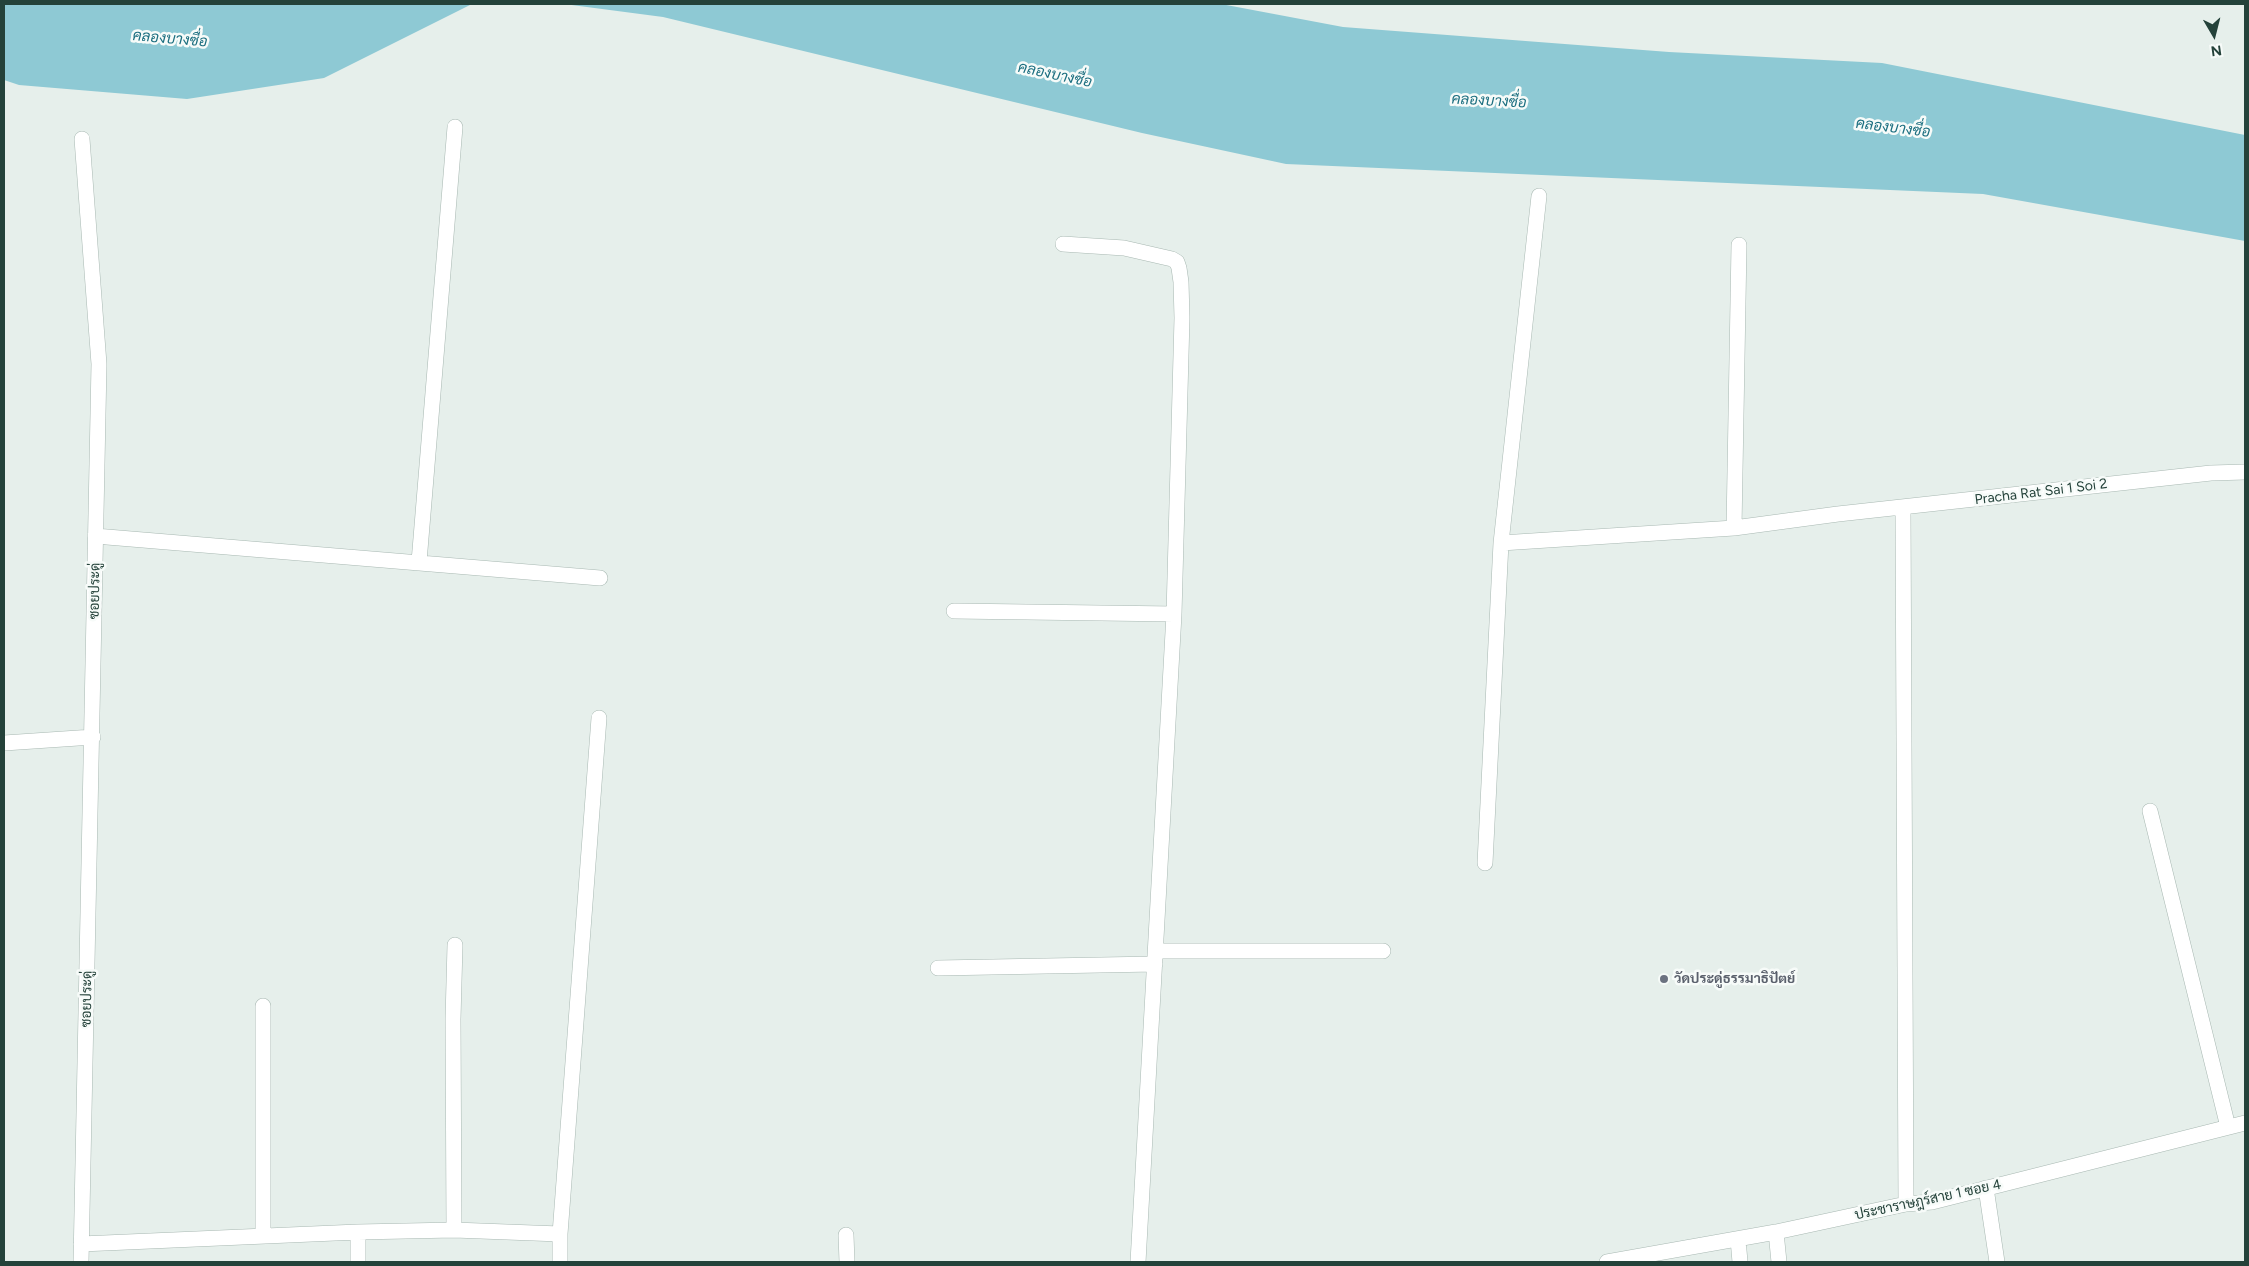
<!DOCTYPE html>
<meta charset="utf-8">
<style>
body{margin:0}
#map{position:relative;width:2249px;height:1266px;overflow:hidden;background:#e6efeb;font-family:Figtree,sans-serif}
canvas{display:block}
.frame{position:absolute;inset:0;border:5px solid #24423a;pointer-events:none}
.north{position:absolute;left:2189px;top:10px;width:50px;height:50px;-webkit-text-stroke:4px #f7fbf9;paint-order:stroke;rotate:172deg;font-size:14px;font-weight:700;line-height:20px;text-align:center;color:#24423a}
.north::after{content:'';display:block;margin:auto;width:18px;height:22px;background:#24423a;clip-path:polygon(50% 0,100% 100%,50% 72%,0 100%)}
</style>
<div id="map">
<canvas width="2249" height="1266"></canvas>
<div class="frame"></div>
<div class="north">N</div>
</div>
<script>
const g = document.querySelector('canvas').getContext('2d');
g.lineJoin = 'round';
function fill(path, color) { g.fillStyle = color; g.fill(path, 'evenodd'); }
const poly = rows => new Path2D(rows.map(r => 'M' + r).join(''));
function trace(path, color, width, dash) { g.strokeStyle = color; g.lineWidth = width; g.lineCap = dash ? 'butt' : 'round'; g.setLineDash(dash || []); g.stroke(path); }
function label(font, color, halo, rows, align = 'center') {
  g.font = font + ' Figtree,Sarabun,sans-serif'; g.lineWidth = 5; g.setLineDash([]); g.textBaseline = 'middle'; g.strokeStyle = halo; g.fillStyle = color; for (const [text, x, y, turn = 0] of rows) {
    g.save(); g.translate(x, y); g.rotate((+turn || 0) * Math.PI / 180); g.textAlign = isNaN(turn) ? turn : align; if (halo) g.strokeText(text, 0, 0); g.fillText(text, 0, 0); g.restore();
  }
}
fill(poly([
 [4,4,472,4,324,78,187,99,19,85,4,80],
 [564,4,1221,4,1343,27,1669,52,1882,63,2245,135,2245,241,1983,194,1286,164,1142,133,663,17]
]), '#8ec9d4');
const minor = poly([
 [1063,244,1124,248,1172,259,1177,262,1179,268,1181,282,1182,318,1174,614,1138,1262],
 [1903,509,1906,1204],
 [1734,528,1739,245],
 [95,536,600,578],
 [1501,543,1734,528,1838,514,2211,473,2245,472],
 [419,562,455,127],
 [954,611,1174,614],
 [4,743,93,737],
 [2150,811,2228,1127],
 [1485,863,1501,543,1539,196],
 [1156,951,1383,951],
 [938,968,1155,964],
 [263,1006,263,1236],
 [1986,1188,1997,1262],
 [454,1230,453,1019,455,945],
 [358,1232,358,1262],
 [1776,1232,1779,1262],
 [846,1235,847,1262],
 [1738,1239,1740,1262],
 [81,1244,358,1232,454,1230,560,1234],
 [81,1262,99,364,82,139],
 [560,1262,560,1234,599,718],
 [1607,1262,1776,1232,1906,1204,1932,1202,2245,1123]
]);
trace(minor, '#a8b8b2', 16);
trace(minor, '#fff', 15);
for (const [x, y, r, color] of [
 [1664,979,5,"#6b7280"]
]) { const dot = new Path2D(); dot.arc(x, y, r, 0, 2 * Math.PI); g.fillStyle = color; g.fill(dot); trace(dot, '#f7fbf9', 2); }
label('14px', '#24423a', '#f7fbf9', [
 ["Pracha Rat Sai 1 Soi 2",2041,492,-7],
 ["ซอยประดู่",95,591,-89],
 ["ซอยประดู่",87,999,-89],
 ["ประชาราษฎร์สาย 1 ซอย 4",1928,1200,-12]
]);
label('bold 14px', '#5b616d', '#f7fbf9', [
 ["วัดประดู่ธรรมาธิปัตย์",1674,979]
], 'left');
label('italic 15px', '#1c6f80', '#f7fbf9', [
 ["คลองบางซื่อ",170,39,5],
 ["คลองบางซื่อ",1055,75,12],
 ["คลองบางซื่อ",1489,101,3],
 ["คลองบางซื่อ",1893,128,7]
]);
</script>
